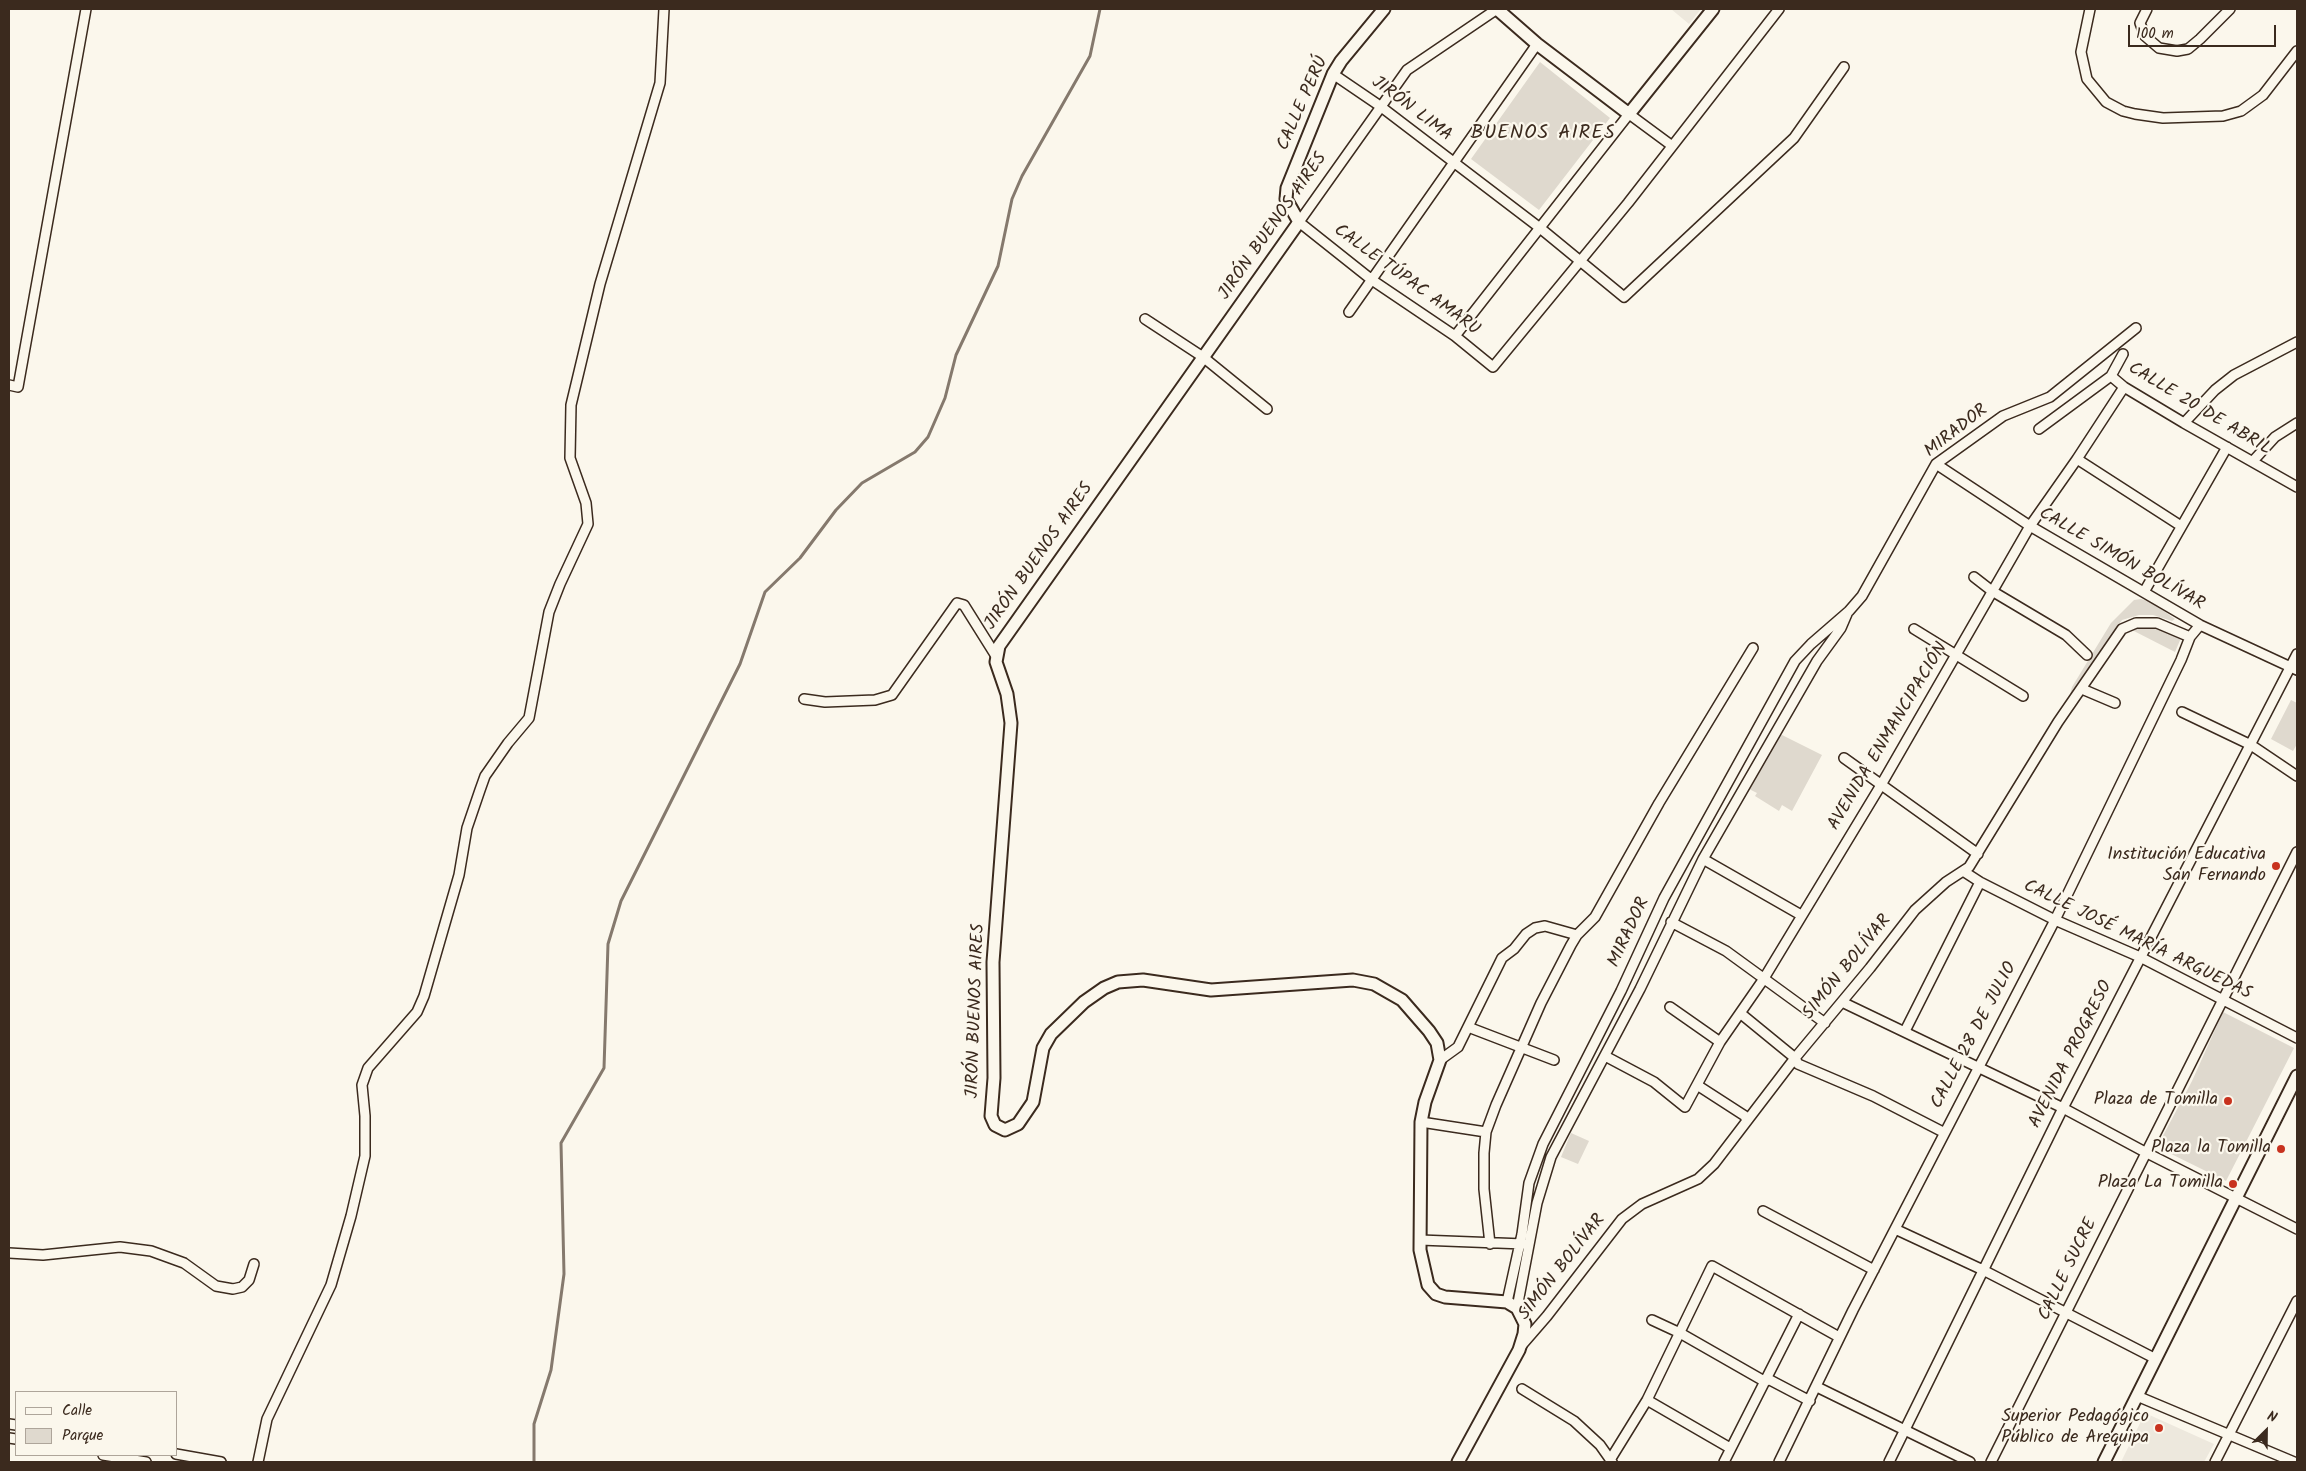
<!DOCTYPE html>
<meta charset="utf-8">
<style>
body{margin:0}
#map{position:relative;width:2306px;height:1471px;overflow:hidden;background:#fbf7ec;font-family:Kalam,sans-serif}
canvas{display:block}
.frame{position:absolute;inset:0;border:10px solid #3b2a1e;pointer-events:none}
.legend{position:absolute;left:15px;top:1391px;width:162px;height:65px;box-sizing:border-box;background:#fbf7ec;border:1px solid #aea59a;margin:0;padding:6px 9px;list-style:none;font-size:15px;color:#3b2a1e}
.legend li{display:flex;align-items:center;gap:10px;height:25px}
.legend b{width:25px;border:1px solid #aea59a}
.north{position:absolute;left:2241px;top:1406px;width:50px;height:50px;-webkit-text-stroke:4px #fbf7ec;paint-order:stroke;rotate:23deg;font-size:14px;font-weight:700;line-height:20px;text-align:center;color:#3b2a1e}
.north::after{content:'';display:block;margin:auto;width:18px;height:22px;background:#3b2a1e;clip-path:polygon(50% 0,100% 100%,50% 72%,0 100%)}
.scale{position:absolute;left:2128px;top:25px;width:148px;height:22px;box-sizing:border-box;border:2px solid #3b2a1e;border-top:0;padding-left:6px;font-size:15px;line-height:18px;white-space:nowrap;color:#3b2a1e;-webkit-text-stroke:4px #fbf7ec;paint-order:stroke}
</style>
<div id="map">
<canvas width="2306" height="1471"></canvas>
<div class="frame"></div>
<ul class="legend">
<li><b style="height:6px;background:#fbf7ec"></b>Calle</li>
<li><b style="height:14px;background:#dfd9ce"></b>Parque</li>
</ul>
<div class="north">N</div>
<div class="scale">100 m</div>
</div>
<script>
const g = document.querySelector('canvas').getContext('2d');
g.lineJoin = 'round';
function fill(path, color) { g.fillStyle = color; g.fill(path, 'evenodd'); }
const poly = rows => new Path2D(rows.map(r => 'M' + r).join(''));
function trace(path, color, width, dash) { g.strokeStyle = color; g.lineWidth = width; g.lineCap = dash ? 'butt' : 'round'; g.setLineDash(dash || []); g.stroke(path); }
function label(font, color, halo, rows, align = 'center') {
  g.font = font + ' Kalam,sans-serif'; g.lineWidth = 4.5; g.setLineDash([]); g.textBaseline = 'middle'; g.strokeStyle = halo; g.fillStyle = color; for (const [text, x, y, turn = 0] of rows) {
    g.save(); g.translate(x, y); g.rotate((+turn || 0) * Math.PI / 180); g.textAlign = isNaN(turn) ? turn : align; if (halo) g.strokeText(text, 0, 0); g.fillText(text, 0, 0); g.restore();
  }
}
fill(poly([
 [1671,9,1701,9,1689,24],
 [2145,1413,2214,1444,2204,1462,2121,1462]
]), '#ede8dd');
fill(poly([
 [1540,62,1610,118,1539,210,1471,159],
 [2141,599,2151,602,2175,619,2172,621,2153,615,2139,615,2122,620,2069,699,2072,687,2111,623,2134,600],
 [2142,627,2155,628,2181,638,2175,652,2130,629],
 [2291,700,2297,703,2297,744,2293,751,2271,739],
 [1780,734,1822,755,1792,811,1782,805,1779,811,1755,796,1757,793,1749,789],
 [2223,1012,2294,1048,2226,1181,2157,1147,2192,1081],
 [1571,1133,1589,1141,1578,1164,1561,1157]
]), '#dfd9ce');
trace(poly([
 [534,1462,534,1424,551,1370,564,1274,561,1143,604,1068,608,944,621,901,740,664,765,592,800,558,836,510,862,483,915,452,928,437,945,398,956,355,998,266,1012,199,1022,176,1090,56,1100,9]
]), '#85796d', 3);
const street = poly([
 [1497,9,1407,70,1299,222,1372,280,1455,336,1493,367,1628,203,1779,9],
 [2090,9,2081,52,2087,79,2106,102,2123,111,2135,114,2163,118,2223,116,2241,111,2263,95,2297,51],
 [2147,9,2140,23,2145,36,2159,48,2177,51,2188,49,2200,39,2230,9],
 [1333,74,1380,106,1540,228,1624,297,1794,138,1844,67],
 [1349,312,1537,44],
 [1145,319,1203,357,1267,409],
 [1455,336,1629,114,1671,145],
 [2111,376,2124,387,2184,423,2297,487],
 [9,385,18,387,86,9],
 [2184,423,2215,390,2234,375,2297,342],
 [2039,429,2111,376,2123,354],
 [2077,459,2181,526],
 [2253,461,2275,437,2297,423],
 [1936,464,2030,526,2200,625,2297,670],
 [1974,577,1992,591,2066,635,2087,655],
 [2144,592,2227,447],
 [1914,629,2023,696],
 [2082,689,2115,703],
 [804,699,825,702,875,700,892,695,957,603,964,605,996,656],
 [2182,712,2251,745,2297,776],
 [1844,758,1978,854],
 [1703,859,1801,915],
 [1963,871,1980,882,2055,920,2140,957,2297,1038],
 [1671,922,1726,951,1825,1023],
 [1842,1002,2063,1108,2145,1152,2297,1229],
 [1670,1007,1720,1042],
 [1740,1013,1795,1058,1798,1064,1873,1096,1943,1132],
 [1468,1027,1554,1060],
 [1905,1031,1980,882],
 [1605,1056,1654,1082,1685,1107,1720,1042,1763,980,1881,785,2030,526,2077,459,2124,387],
 [1440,1060,1458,1047,1502,958,1514,949,1526,934,1535,928,1545,926,1577,935],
 [1697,1085,1745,1116,1747,1121],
 [1421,1122,1486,1132],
 [1763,1211,1874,1270],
 [1895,1229,1983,1270,2156,1359],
 [1420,1240,1524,1244],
 [1490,1244,1484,1189,1484,1153,1486,1132,1496,1105,1541,1003,1571,945,1577,935,1595,917,1659,803,1753,648],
 [9,1253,43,1255,120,1247,151,1251,184,1263,216,1286,233,1289,242,1287,249,1280,254,1264],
 [1507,1302,1522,1234,1529,1183,1543,1144,1621,991,1664,898,1795,661,1811,644,1849,611,1862,596,1936,464,2003,416,2050,397,2136,328],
 [1517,1308,1537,1203,1551,1157,1640,989,1703,859,1817,661,1841,628,1847,614],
 [1652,1320,1680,1333,1764,1381,1770,1380,1810,1401],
 [1521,1346,1547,1316,1622,1219,1642,1204,1698,1179,1714,1164,1795,1058,1870,968,1915,910,1946,882,1969,867,2058,722,2122,629,2136,623,2157,623,2190,637],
 [1817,1387,1970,1462],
 [1522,1389,1574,1421,1600,1445,1612,1462],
 [2137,1396,2294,1462],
 [1647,1400,1730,1448],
 [9,1424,16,1425],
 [9,1438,16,1439],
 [176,1454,221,1462],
 [103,1455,146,1462],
 [1610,1460,1647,1400,1712,1266,1839,1337],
 [258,1462,267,1419,331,1285,351,1216,365,1156,365,1116,362,1085,368,1068,417,1012,424,996,459,875,467,828,480,790,485,776,508,743,529,718,549,612,560,584,588,524,586,503,570,458,571,405,600,284,660,83,664,9],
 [1724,1462,1799,1314],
 [1779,1462,1853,1310,2055,920,2181,660,2190,637,2200,625],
 [1889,1462,2063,1108,2297,654],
 [1991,1462,2297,852],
 [2215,1462,2297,1301]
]);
const secondary = poly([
 [1384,9,1341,61,1333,74,1287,188,1286,199,1299,222,999,646,996,662,1007,694,1011,723,993,962,994,1078,991,1116,995,1125,1005,1130,1018,1124,1033,1102,1043,1048,1051,1034,1084,1002,1104,988,1118,982,1143,980,1211,990,1353,980,1374,984,1402,1000,1429,1031,1437,1043,1440,1060,1425,1102,1421,1122,1420,1250,1428,1285,1436,1294,1445,1297,1507,1302,1517,1308,1525,1324,1524,1334,1519,1350,1458,1462],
 [1497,9,1537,44,1629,114,1713,9],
 [2104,1462,2297,1076]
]);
trace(street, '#3b2a1e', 12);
trace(secondary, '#3b2a1e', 15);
trace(street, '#fbf7ec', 9);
trace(secondary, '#fbf7ec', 11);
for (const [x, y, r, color] of [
 [2276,866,5,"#c8321e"],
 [2228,1101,5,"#c8321e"],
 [2281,1149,5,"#c8321e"],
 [2233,1184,5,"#c8321e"],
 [2159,1428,5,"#c8321e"]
]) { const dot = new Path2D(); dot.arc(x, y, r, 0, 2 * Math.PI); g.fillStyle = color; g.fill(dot); trace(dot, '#fbf7ec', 2); }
label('18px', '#3b2a1e', '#fbf7ec', [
 ["CALLE PERÚ",1304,104,-66],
 ["JIRÓN LIMA",1411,110,37],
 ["JIRÓN BUENOS AIRES",1274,227,-55],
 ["CALLE TÚPAC AMARU",1406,281,36],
 ["CALLE 20 DE ABRIL",2199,410,31],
 ["MIRADOR",1957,432,-38],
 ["JIRÓN BUENOS AIRES",1040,557,-55],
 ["CALLE SIMÓN BOLÍVAR",2121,560,30],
 ["AVENIDA ENMANCIPACIÓN",1889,737,-59],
 ["MIRADOR",1630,933,-65],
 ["CALLE JOSÉ MARÍA ARGUEDAS",2137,941,26],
 ["SIMÓN BOLÍVAR",1848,968,-51],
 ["JIRÓN BUENOS AIRES",977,1011,-88],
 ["CALLE 28 DE JULIO",1975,1036,-62],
 ["AVENIDA PROGRESO",2072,1055,-63],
 ["SIMÓN BOLÍVAR",1563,1268,-52],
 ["CALLE SUCRE",2069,1270,-64]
]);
label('18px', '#3b2a1e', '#fbf7ec', [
 ["Institución Educativa",2266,856],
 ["San Fernando",2266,877],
 ["Plaza de Tomilla",2218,1101],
 ["Plaza la Tomilla",2271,1149],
 ["Plaza La Tomilla",2223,1184],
 ["Superior Pedagógico",2149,1418],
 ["Público de Arequipa",2149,1439]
], 'right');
g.letterSpacing = '1px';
label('20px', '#3b2a1e', '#fbf7ec', [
 ["BUENOS AIRES",1543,135]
]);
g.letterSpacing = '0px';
</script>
